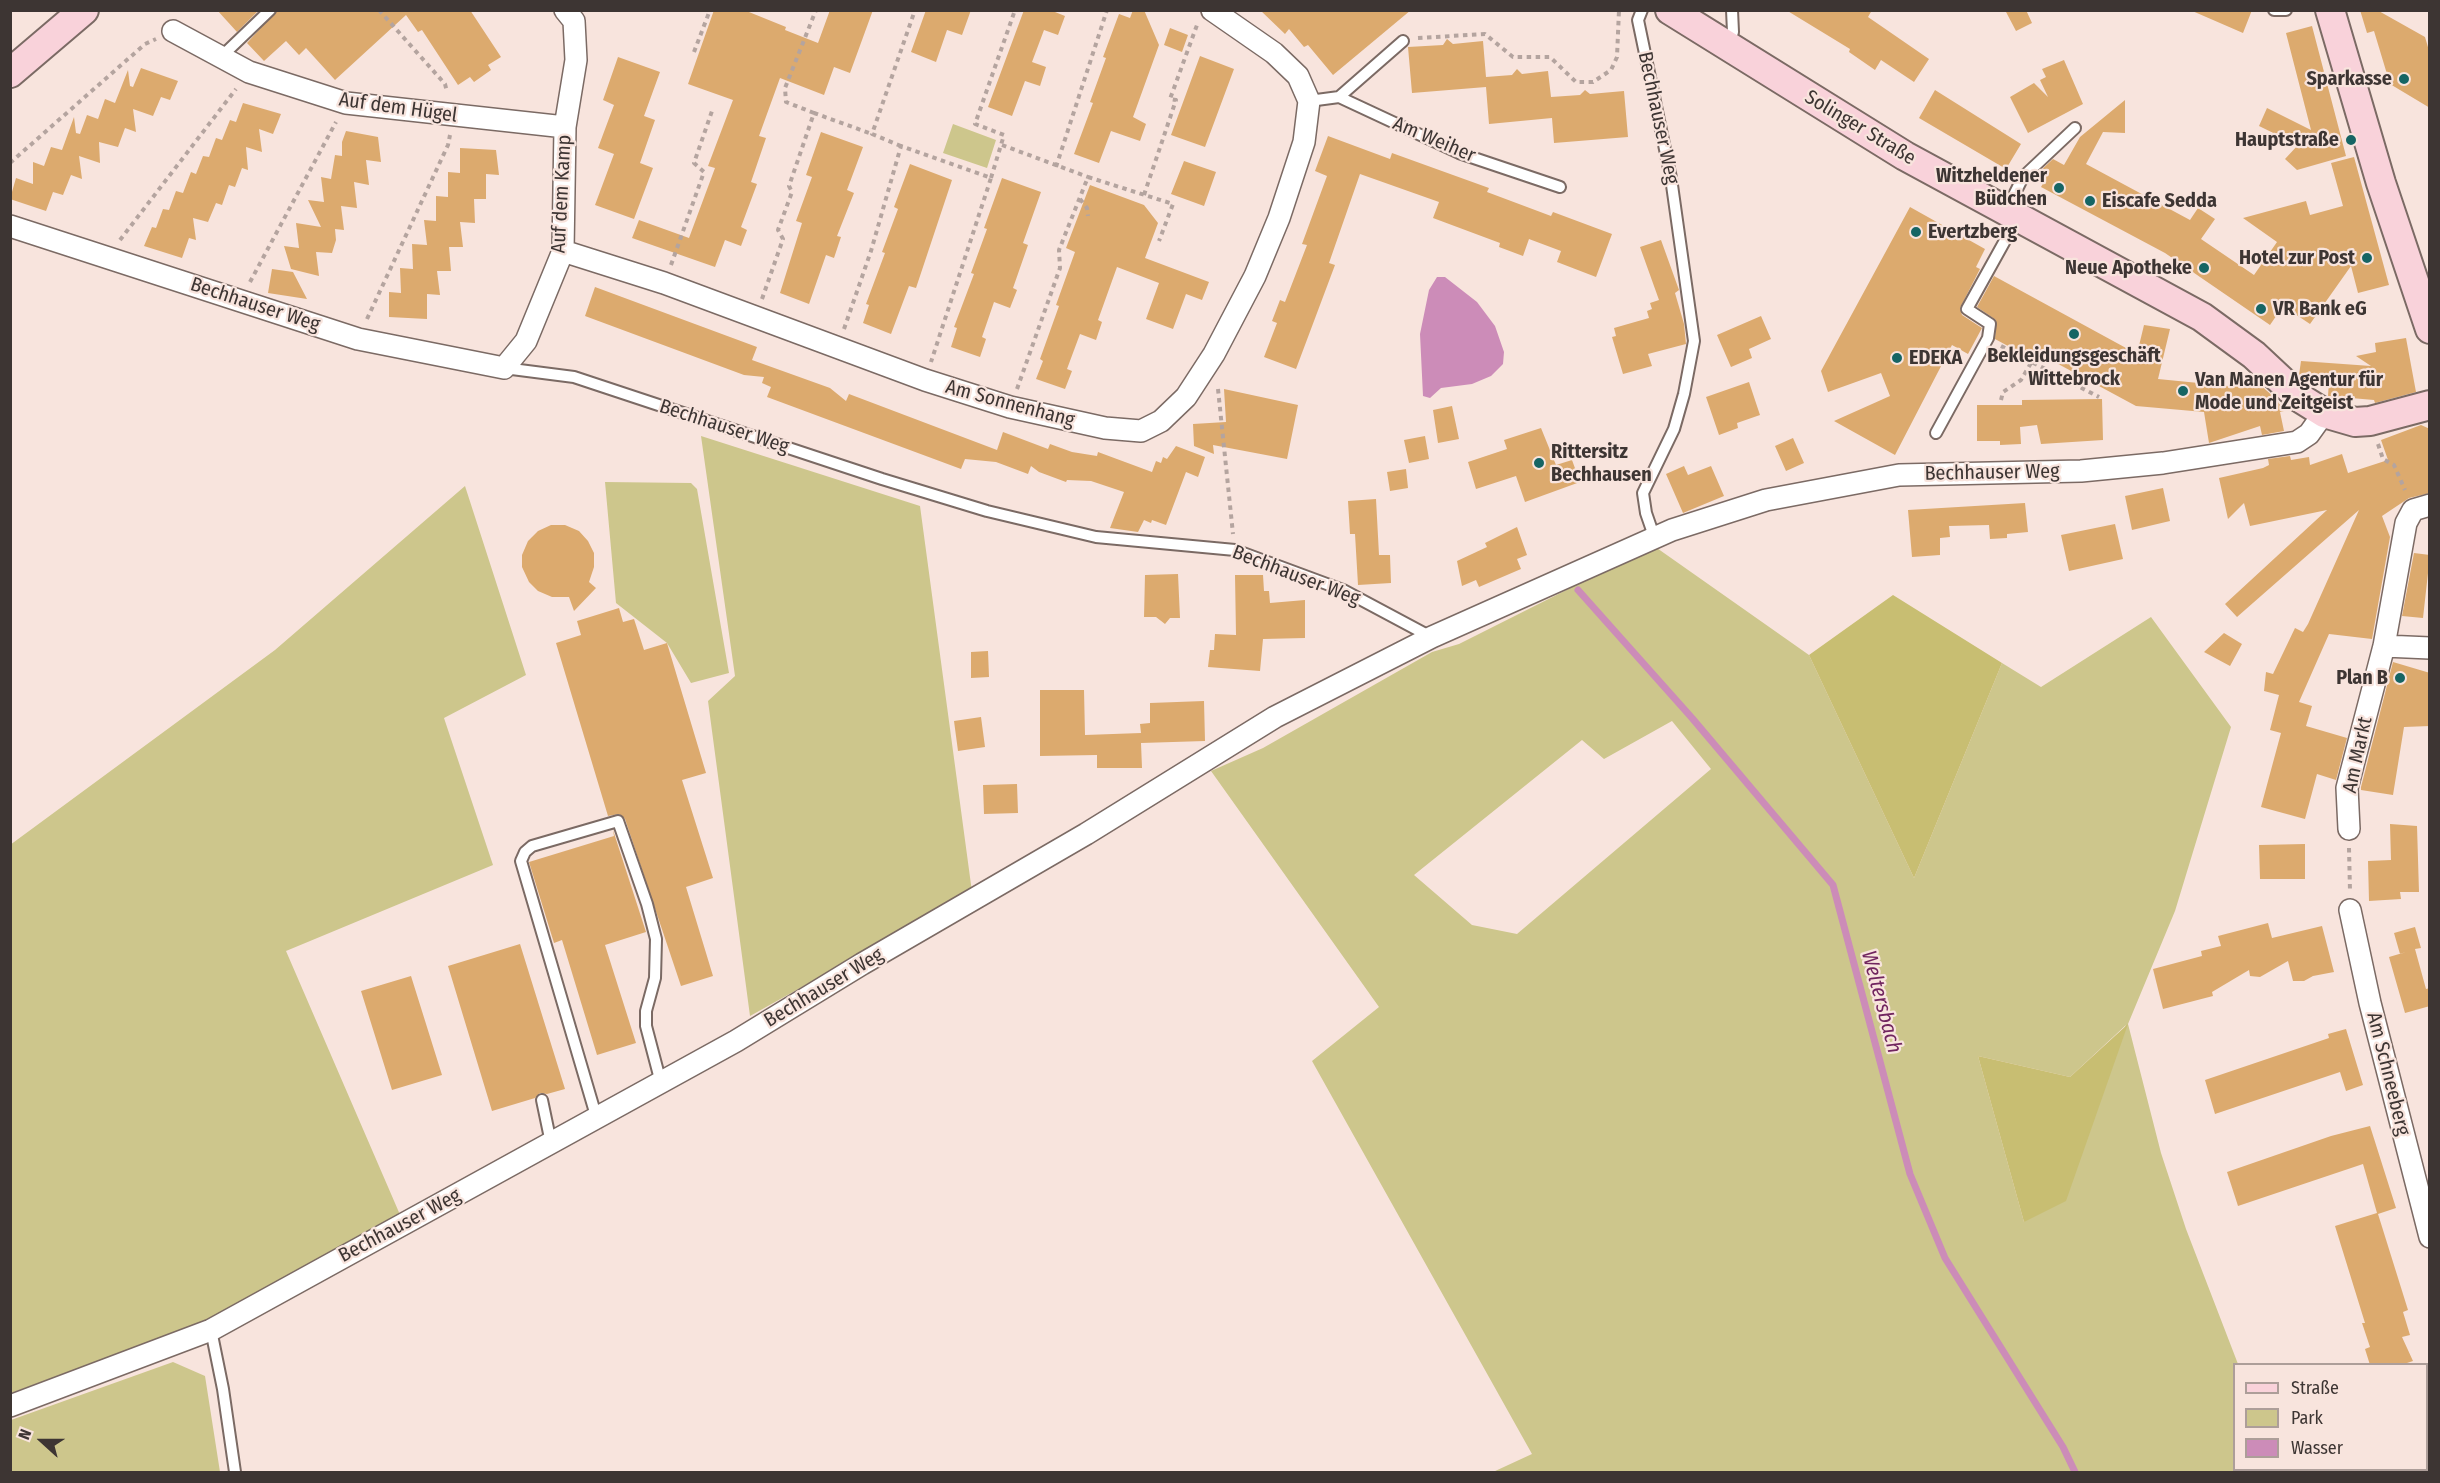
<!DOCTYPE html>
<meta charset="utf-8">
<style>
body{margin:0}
#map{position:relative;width:2440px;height:1483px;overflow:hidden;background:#f8e4dd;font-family:"Fira Sans Condensed",sans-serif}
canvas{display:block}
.frame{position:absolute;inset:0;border:12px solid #3d3533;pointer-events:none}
.legend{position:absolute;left:2233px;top:1363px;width:195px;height:108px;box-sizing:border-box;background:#f8e4dd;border:2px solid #ad9e99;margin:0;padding:8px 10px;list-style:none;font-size:18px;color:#3d3533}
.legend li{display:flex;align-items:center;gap:12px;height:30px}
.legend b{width:30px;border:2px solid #ad9e99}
.north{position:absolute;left:12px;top:1411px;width:60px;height:60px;-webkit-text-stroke:4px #f8e4dd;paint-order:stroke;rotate:291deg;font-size:16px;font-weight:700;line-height:24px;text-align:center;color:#3d3533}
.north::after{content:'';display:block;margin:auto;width:21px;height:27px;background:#3d3533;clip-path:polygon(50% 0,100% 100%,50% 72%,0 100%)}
</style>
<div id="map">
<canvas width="2440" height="1483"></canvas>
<div class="frame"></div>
<ul class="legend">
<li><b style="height:8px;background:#f9d2da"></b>Straße</li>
<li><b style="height:16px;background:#cdc68c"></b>Park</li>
<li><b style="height:16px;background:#cc8cb8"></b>Wasser</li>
</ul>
<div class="north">N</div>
</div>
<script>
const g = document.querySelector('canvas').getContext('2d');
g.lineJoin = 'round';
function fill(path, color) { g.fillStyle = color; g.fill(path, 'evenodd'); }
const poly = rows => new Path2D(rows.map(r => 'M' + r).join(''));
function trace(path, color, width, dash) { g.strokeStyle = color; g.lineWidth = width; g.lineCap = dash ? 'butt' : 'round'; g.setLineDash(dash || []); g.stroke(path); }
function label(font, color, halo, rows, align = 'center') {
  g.font = font + ' "Fira Sans Condensed",sans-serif'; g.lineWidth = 4.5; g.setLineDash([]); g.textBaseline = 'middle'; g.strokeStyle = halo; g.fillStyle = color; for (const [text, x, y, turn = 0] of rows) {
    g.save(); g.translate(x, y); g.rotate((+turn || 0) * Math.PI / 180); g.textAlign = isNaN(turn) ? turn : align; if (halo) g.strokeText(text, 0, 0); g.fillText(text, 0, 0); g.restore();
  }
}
fill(poly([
 [953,124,996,140,987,168,943,153],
 [701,436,920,506,972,892,750,1016,708,701,735,676],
 [605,482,691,483,697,489,729,673,691,683,667,643,616,603],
 [465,486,526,675,444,718,493,865,286,951,401,1217,189,1329,11,1393,10,845,275,650],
 [1654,546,1809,655,1914,878,2002,663,2041,687,2151,617,2231,727,2175,911,2128,1024,2161,1153,2186,1229,2238,1364,2234,1364,2234,1470,2426,1470,2426,1388,2429,1388,2429,1472,1493,1472,1532,1454,1312,1061,1379,1007,1211,771,1263,748,1432,652,1459,644],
 [1672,721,1711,769,1517,934,1472,925,1414,875,1582,740,1604,759],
 [2126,1025,2024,1222,1978,1056,2070,1077],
 [173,1362,205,1376,220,1472,11,1472,11,1420]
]), '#cdc68c');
fill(poly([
 [1893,595,2002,663,1914,878,1809,655],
 [2128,1024,2066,1201,2024,1222,1978,1056,2070,1077]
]), '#c8be72');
fill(poly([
 [1437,277,1445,277,1477,302,1495,326,1504,352,1503,364,1491,376,1472,384,1441,388,1430,398,1423,396,1420,334,1429,290]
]), '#cc8cb8');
trace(poly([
 [1578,590,1692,718,1833,885,1910,1174,1945,1258,2063,1447,2075,1472]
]), '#cc8cb8', 7);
fill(poly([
 [217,10,259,10,237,32],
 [277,10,470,10,501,57,488,65,491,70,474,82,470,77,458,85,422,30,418,32,406,15,335,80,306,48,299,55,286,41,264,61,247,43],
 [714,10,744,10,786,27,785,30,818,43,830,10,873,10,850,73,834,67,824,95,780,78,759,136,766,138,751,182,757,184,741,227,747,230,741,246,725,240,715,267,632,238,639,220,689,238,715,168,708,166,733,100,688,84],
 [926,10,971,10,962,35,947,30,936,62,911,52],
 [1024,10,1050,10,1065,16,1058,35,1044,30,1032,62,1046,67,1040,86,1025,81,1012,116,988,107],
 [1133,10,1144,10,1159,45,1133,117,1146,124,1140,141,1111,131,1099,163,1074,154,1093,103,1090,102,1106,58,1103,57,1119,14,1130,18],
 [1260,10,1411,10,1333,75,1308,45,1304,47,1289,29,1285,34],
 [1786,10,1872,10,1868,17,1929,59,1914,82,1881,60,1875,70,1849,52,1850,49],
 [2005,10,2026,10,2032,23,2016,31],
 [2190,10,2252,10,2243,33],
 [2360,10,2377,10,2425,37,2430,54,2430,108,2390,84,2374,31,2367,33],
 [2312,26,2346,156,2297,170,2285,159,2298,145,2259,126,2267,108,2311,130,2286,33],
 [1170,28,1188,35,1182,52,1164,45],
 [1447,39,1453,44,1483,41,1486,77,1512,75,1517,69,1522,74,1548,71,1551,97,1580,95,1585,90,1590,94,1624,91,1628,137,1554,143,1552,118,1489,124,1486,87,1412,93,1408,47,1443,45],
 [1200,56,1234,69,1205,147,1171,135],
 [618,57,660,72,644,116,655,120,640,163,653,168,634,219,595,205,614,154,598,148,614,105,603,100],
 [2064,60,2083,104,2028,133,2010,97,2034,83,2048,97,2040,80,2046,77,2042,69],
 [141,68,178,81,170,100,161,97,153,116,133,109,136,132,125,128,118,147,99,142,100,163,79,156,82,179,71,175,63,195,53,192,46,211,10,199,16,178,33,184,33,162,44,166,51,147,62,150,74,117,76,133,80,134,87,115,98,119,105,99,115,103,128,70,130,86,133,87],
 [1935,90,2021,144,2006,169,1919,118],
 [2125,100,2125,133,2103,132,2086,164,2190,220,2198,208,2215,219,2201,239,2254,275,2277,242,2243,218,2306,201,2310,215,2343,206,2331,163,2354,157,2389,285,2358,293,2351,266,2310,324,2283,306,2270,325,2165,253,2041,187,2046,178,2038,173,2053,159,2064,165,2080,137],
 [243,103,281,114,273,134,259,129,262,152,246,147,248,170,242,168,235,187,229,185,222,205,216,203,208,222,193,218,196,240,189,238,182,258,144,246,152,227,156,228,163,209,169,210,176,191,183,193,191,172,196,174,203,156,209,157,216,138,222,140,230,120,236,122],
 [346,131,378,137,381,162,366,160,369,185,354,182,357,208,341,206,344,230,335,229,336,240,332,253,316,252,319,276,291,269,284,246,299,248,296,223,321,227,308,200,324,202,321,177,331,179,335,155,342,156,342,142],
 [821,132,863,147,847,190,854,193,837,236,841,237,834,258,826,255,809,304,780,293,802,223,796,221,812,177,806,175],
 [1328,136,1390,159,1392,153,1489,188,1487,192,1551,216,1553,212,1612,234,1596,277,1557,262,1561,251,1529,239,1523,256,1499,247,1500,243,1433,218,1439,202,1360,174,1329,263,1335,265,1296,369,1264,357,1277,323,1272,321,1280,300,1285,302,1307,245,1302,244,1327,176,1315,171],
 [460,148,496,150,499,175,486,174,486,199,474,199,475,223,460,222,463,247,449,247,451,271,437,271,440,295,427,294,427,319,389,317,389,292,401,293,400,268,413,269,412,244,427,245,424,220,436,221,436,196,448,197,448,172,460,173],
 [1184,161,1216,172,1204,206,1171,194],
 [910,164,952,180,916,288,909,286,891,334,863,323,869,305,866,304,885,253,882,252,898,209,894,207],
 [1002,178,1041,192,1023,243,1028,245,1013,288,1017,290,1010,308,994,302,982,337,986,339,980,357,951,347,957,328,954,327,974,274,971,273,987,229,984,228],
 [1090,185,1144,205,1158,223,1145,258,1209,282,1202,300,1186,294,1173,329,1146,319,1159,283,1117,267,1098,320,1102,322,1096,340,1080,334,1067,369,1072,371,1065,389,1036,379,1043,361,1040,359,1059,306,1056,305,1075,252,1066,248],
 [1910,207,1985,249,1976,267,1980,269,1960,308,1962,315,1982,328,1968,354,1952,345,1895,455,1834,421,1890,396,1881,373,1828,392,1821,371],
 [1661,240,1679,290,1675,293,1684,324,1686,344,1648,354,1652,366,1623,374,1612,337,1616,336,1614,328,1649,318,1647,311,1652,309,1650,303,1659,300,1640,247],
 [272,269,293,272,307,299,268,293],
 [1994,276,2137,354,2144,325,2170,329,2158,379,2229,386,2247,373,2276,399,2284,411,2280,412,2284,431,2262,435,2260,426,2209,443,2204,412,2136,406,2036,352,2032,359,1995,339,1996,320,1977,307],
 [595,287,757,347,752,360,830,388,846,401,849,394,997,450,1003,432,1048,449,1050,444,1072,452,1097,456,1098,452,1152,472,1156,461,1161,463,1163,457,1167,459,1176,446,1205,457,1198,477,1186,472,1166,525,1152,520,1151,523,1144,520,1138,532,1110,528,1124,492,1091,481,1067,480,1066,482,1039,472,1031,466,1028,474,996,462,965,459,961,469,767,397,771,387,762,383,764,377,744,375,585,316],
 [1761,316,1771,339,1749,349,1752,358,1731,367,1717,335],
 [2406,338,2416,392,2375,403,2374,400,2328,396,2329,381,2304,379,2299,375,2301,361,2371,366,2356,356,2376,352,2375,343],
 [1749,382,1760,415,1737,423,1738,428,1719,435,1706,397],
 [1224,389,1298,405,1287,459,1213,445,1214,454,1194,446,1193,424,1226,422],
 [2102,399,2103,440,2041,444,2037,425,2020,427,2021,444,2000,445,2000,441,1977,441,1977,405,2022,405,2022,400],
 [1452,406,1459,439,1438,443,1433,410],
 [2421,425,2430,429,2430,493,2409,498,2382,516,2390,537,2372,639,2329,634,2299,702,2312,706,2306,726,2347,738,2336,780,2317,774,2305,819,2261,807,2281,733,2270,730,2279,695,2264,691,2266,672,2273,674,2295,628,2303,632,2308,624,2359,510,2237,617,2225,604,2327,510,2250,526,2244,503,2228,519,2219,478,2263,468,2269,465,2268,459,2290,456,2291,460,2309,457,2310,465,2342,454,2348,473,2388,460,2381,440],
 [1541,428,1556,465,1572,460,1580,482,1525,502,1516,476,1476,489,1468,462,1507,449,1504,440],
 [1425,436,1429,459,1409,463,1404,440],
 [1793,438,1804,463,1786,471,1775,446],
 [1684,466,1688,475,1711,466,1724,496,1683,513,1666,474],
 [1406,469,1408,488,1390,491,1387,472],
 [2163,488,2170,521,2132,530,2125,496],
 [1376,499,1379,555,1390,555,1391,583,1358,585,1355,534,1350,534,1348,501],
 [2025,503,2028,532,2007,534,2007,538,1990,539,1989,525,1949,526,1950,537,1940,538,1940,555,1912,557,1908,510],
 [2115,524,2123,559,2069,571,2061,535],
 [551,525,565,525,579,531,588,541,594,553,594,567,589,582,596,588,574,611,569,597,552,597,538,591,529,582,522,567,522,555,528,541,538,531],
 [1517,527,1527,555,1517,559,1521,569,1479,587,1476,580,1462,586,1457,561,1487,547,1485,543],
 [2414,553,2430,555,2423,618,2402,616],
 [1178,574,1180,618,1170,618,1165,624,1156,617,1144,617,1145,575],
 [1235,575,1263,575,1264,591,1269,591,1270,603,1305,600,1305,638,1263,639,1260,671,1208,667,1210,650,1214,650,1215,634,1236,635],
 [619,608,623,622,634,619,644,650,667,643,706,773,682,780,713,878,686,887,713,976,681,986,625,819,619,814,608,816,556,643,581,635,577,621],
 [2224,633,2242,644,2230,666,2204,652],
 [988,651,989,677,971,678,971,652],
 [2393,662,2430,673,2430,726,2404,727,2393,795,2361,790,2361,787],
 [1040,690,1084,690,1085,735,1141,733,1140,724,1150,723,1150,703,1204,701,1205,741,1141,743,1142,768,1097,768,1097,755,1040,756],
 [981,717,985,747,958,751,954,721],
 [1017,784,1018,813,984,814,983,785],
 [2390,824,2417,826,2419,892,2400,892,2401,899,2369,901,2368,861,2391,860],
 [613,830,646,932,605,945,636,1043,597,1055,562,940,554,943,529,862,614,836],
 [2305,844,2305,879,2260,879,2259,845],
 [2268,923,2272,938,2322,926,2334,972,2313,976,2304,981,2293,981,2288,961,2260,977,2250,976,2249,970,2212,992,2213,996,2163,1009,2153,969,2202,956,2201,951,2221,946,2218,936],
 [2415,927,2421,948,2415,949,2426,989,2430,988,2430,1006,2405,1013,2389,957,2406,952,2400,954,2394,933],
 [520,944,565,1089,547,1094,540,1093,535,1098,492,1111,448,966],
 [411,976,442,1075,392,1090,361,991],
 [2346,1029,2363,1085,2346,1091,2340,1072,2215,1114,2205,1080,2329,1038,2328,1034],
 [2370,1126,2396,1208,2378,1214,2408,1310,2403,1312,2410,1335,2402,1337,2413,1361,2401,1365,2370,1365,2365,1349,2370,1347,2362,1323,2365,1323,2335,1226,2377,1213,2363,1164,2238,1206,2227,1172,2331,1136]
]), '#dcaa6e');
const service = poly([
 [1642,10,1638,20,1671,178,1694,341,1684,394,1674,429,1643,493,1646,513,1655,539],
 [2274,10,2286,10],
 [1728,44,1733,32,1732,10],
 [221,57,270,10],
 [1339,97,1403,41],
 [1309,101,1339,97,1459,153,1560,187],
 [2006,211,2023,177,2075,128],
 [504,368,574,377,882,479,987,511,1096,537,1235,550,1343,590,1431,637],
 [1936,433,1988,338,1990,324,1967,309,2017,219],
 [542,1100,551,1143],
 [597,1119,521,861,525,852,532,846,618,821,647,904,656,939,655,978,646,1011,646,1026,661,1083],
 [211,1330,223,1389,235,1472]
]);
const minor = poly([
 [173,31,249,72,346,103,565,127],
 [10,226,358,339,504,368,526,341,563,251,565,127,576,60,574,21,565,10],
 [563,251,664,283,925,380,1010,407,1105,428,1141,431,1161,421,1186,397,1214,354,1255,276,1279,218,1304,142,1309,101,1298,76,1274,53,1212,10],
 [2384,646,2430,648],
 [2349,829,2347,788,2384,646,2406,523,2413,510,2430,505],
 [2350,910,2370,1003,2430,1237],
 [10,1406,211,1330,736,1041,862,964,1086,834,1275,717,1432,637,1672,530,1766,500,1899,475,2081,471,2163,463,2297,442,2309,434,2324,413]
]);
const secondary = poly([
 [1670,10,1905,156,2202,317,2254,355,2300,398,2324,413,2355,422,2370,421,2430,405],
 [2330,10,2381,183,2430,329],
 [10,73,84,10]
]);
trace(service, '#7b6a64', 14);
trace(minor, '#7b6a64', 24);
trace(secondary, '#7b6a64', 32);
trace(poly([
 [379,10,445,84,447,92],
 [1418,38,1485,34,1513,57,1550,57,1576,82,1593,82,1611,70,1617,57,1619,10],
 [694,52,710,10],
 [814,113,786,102,785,88,816,10],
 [1002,145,1088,177],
 [901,146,872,134,915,10],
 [10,163,145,44,156,39],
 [1056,167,1107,10],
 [991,178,1004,135,975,124,1015,10],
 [1144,195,1176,100,1170,99,1197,25],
 [1080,199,1087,208,1088,216],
 [120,240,236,89],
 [671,265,704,172,694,163,712,111],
 [250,282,336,122],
 [762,299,783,239,778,230,792,192,789,186,814,113,872,134],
 [367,319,448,145,450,135],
 [844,329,871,251,901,146,991,178,931,362],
 [2001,346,2099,397],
 [1017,389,1060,268,1059,250,1088,177,1173,204,1159,241],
 [1218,389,1233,534],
 [2001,400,2003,392,2021,380,2031,363],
 [2378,444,2383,459,2394,465,2405,490],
 [2349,848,2350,891],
 [2426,1400,2430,1395],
 [2426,1461,2427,1472]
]), '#b4a49f', 4, [4.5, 4.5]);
trace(service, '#fff', 10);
trace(minor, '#fff', 21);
trace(secondary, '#f9d2da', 28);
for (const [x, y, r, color] of [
 [2404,79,6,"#166564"],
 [2351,140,6,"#166564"],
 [2059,188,6,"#166564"],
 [2090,201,6,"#166564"],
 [1916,232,6,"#166564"],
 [2367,258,6,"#166564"],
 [2204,268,6,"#166564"],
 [2261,309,6,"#166564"],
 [2074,334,6,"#166564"],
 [1897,358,6,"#166564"],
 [2183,391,6,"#166564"],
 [1539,463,6,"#166564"],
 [2400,678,6,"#166564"]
]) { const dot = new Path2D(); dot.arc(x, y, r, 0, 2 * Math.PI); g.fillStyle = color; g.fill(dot); trace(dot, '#f8e4dd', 2); }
label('bold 20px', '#3d3533', '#f8e4dd', [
 ["Sparkasse",2392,79],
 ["Hauptstraße",2339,140],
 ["Witzheldener",2047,176],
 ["Büdchen",2047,199],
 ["Eiscafe Sedda",2102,201,"left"],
 ["Evertzberg",1928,232,"left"],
 ["Hotel zur Post",2355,258],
 ["Neue Apotheke",2192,268],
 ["VR Bank eG",2273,309,"left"],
 ["Bekleidungsgeschäft",2074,356,"center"],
 ["Wittebrock",2074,379,"center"],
 ["EDEKA",1909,358,"left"],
 ["Van Manen Agentur für",2195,380,"left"],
 ["Mode und Zeitgeist",2195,403,"left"],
 ["Rittersitz",1551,452,"left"],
 ["Bechhausen",1551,475,"left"],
 ["Plan B",2388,678]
], 'right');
label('20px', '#3d3533', '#f8e4dd', [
 ["Auf dem Hügel",398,108,8],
 ["Bechhauser Weg",1658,118,78],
 ["Solinger Straße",1860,128,31],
 ["Am Weiher",1434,140,23],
 ["Auf dem Kamp",562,194,-87],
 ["Bechhauser Weg",255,305,18],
 ["Am Sonnenhang",1010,404,15],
 ["Bechhauser Weg",724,427,18],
 ["Bechhauser Weg",1992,473,-1],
 ["Bechhauser Weg",1296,576,21],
 ["Am Markt",2358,755,-78],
 ["Bechhauser Weg",824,988,-31],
 ["Am Schneeberg",2388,1074,76],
 ["Bechhauser Weg",400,1226,-28]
]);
label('italic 21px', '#71255f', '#f8e4dd', [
 ["Weltersbach",1881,1002,75]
]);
</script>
